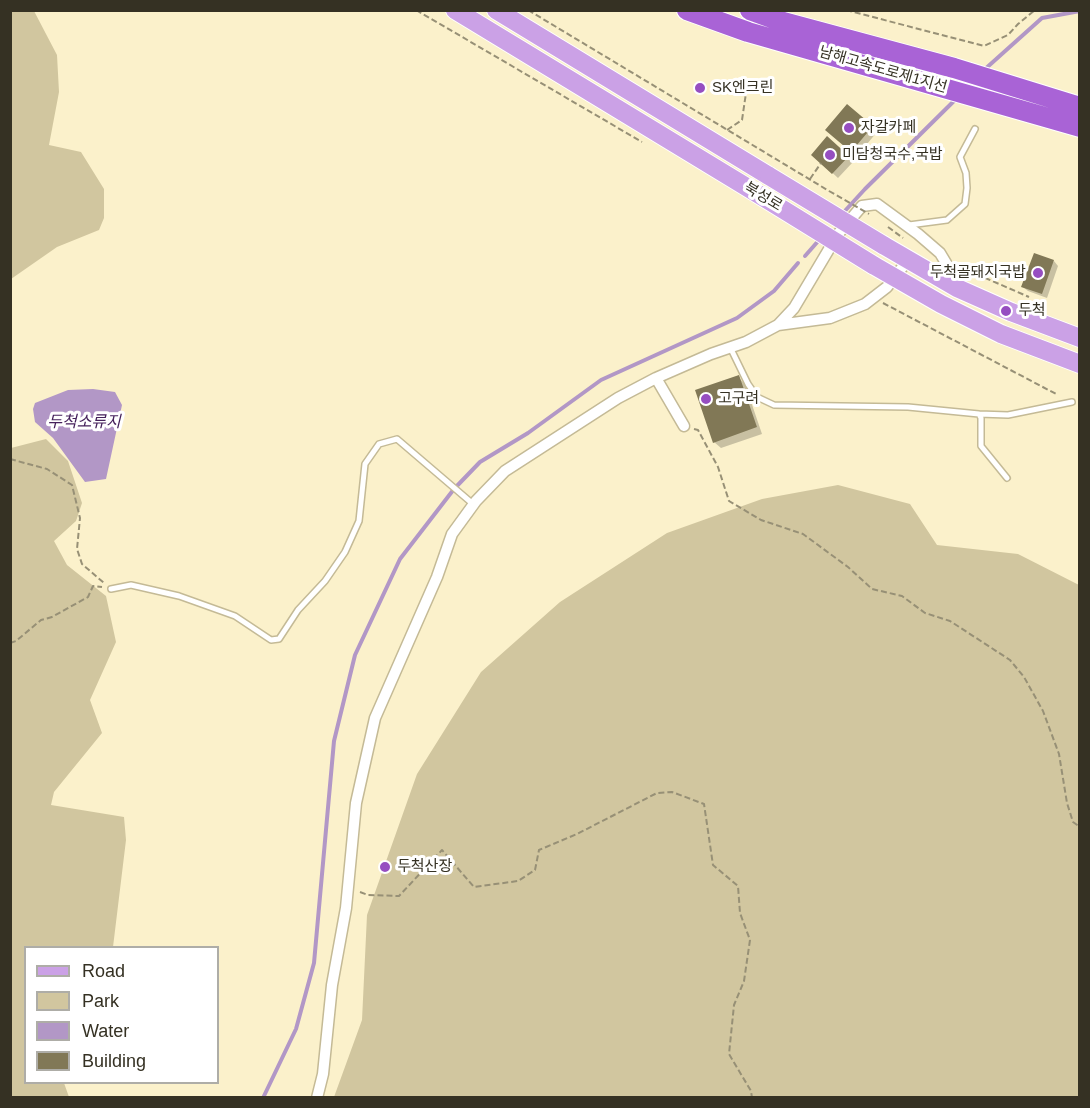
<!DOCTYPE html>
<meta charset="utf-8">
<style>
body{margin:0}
#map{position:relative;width:1090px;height:1108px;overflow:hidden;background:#fbf1cb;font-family:Arial,sans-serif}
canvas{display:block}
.frame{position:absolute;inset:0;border:12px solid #353123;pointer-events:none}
.legend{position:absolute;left:24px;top:946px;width:195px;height:138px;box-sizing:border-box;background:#fff;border:2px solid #aeada7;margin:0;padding:8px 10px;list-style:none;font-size:18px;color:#353123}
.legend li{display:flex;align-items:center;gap:12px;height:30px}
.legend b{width:30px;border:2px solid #aeada7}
</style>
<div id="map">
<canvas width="1090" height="1108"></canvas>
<div class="frame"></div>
<ul class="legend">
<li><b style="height:8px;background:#cba1e6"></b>Road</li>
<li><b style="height:16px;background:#d1c69f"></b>Park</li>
<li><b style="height:16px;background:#b297c6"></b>Water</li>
<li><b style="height:16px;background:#817856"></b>Building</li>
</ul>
</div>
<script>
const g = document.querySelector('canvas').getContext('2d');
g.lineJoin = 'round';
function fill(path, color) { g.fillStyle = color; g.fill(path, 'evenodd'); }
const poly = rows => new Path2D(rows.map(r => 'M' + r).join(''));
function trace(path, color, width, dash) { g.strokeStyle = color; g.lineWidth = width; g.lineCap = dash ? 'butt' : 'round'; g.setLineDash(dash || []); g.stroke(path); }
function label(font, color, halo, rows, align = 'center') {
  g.font = font + ' Arial,"Noto Sans KR",sans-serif'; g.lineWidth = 6; g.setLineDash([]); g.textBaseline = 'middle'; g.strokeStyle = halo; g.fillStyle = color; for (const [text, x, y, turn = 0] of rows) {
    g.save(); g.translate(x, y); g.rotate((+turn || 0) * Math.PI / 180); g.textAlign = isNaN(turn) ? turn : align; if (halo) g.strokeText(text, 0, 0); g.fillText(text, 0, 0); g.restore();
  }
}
fill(poly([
 [11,10,34,11,57,55,59,92,49,145,81,152,104,189,104,218,99,230,57,247,11,279],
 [46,439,68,461,82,503,76,521,54,541,67,565,106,596,116,642,90,700,102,733,54,792,51,805,124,817,126,840,113,947,26,948,26,1082,64,1083,69,1097,11,1097,11,448],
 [838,485,910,504,937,545,1018,554,1079,585,1079,1097,334,1097,362,1020,367,915,417,774,481,672,560,602,667,533,762,499]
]), '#d1c69f');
fill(poly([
 [93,389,115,392,122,405,106,479,85,482,53,438,35,422,33,409,35,403,68,390]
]), '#b297c6');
fill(poly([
 [847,106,877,132,857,156,832,135],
 [828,139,853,162,838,178,813,155],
 [1054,261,1058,266,1047,298,1028,291,1023,287],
 [738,377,745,384,762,434,721,448,714,442]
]), '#0003');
trace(poly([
 [984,70,1042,18,1080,11],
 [843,213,865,189,956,99],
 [805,256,820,239],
 [263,1098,296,1029,314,963,334,741,355,655,400,559,454,489,480,462,528,433,601,380,737,318,774,291,798,263]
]), '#b297c6', 4);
fill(poly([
 [847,104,873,126,851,152,825,130],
 [827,136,849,156,832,174,811,155],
 [1034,253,1054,260,1042,294,1021,287],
 [739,375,757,427,713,443,695,390]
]), '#817856');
const lane = poly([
 [909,225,947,220,965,204,967,188,966,173,960,157,975,129],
 [730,347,748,384,757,397,774,405,908,407,979,414,981,418,981,446,1007,478],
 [979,414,1008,415,1072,402],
 [111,589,131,585,179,596,235,616,271,640,279,639,298,610,325,581,345,552,359,521,365,464,379,444,397,439,473,504]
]);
const street = poly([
 [778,325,830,318,865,304,887,287,908,260],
 [656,378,711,354,746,342,778,325,794,308,838,234,862,206,877,204,918,234,940,253,946,263,956,286],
 [317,1098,323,1074,332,985,346,908,356,803,375,718,437,577,452,534,476,501,505,471,618,398,656,378,684,426]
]);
const primary = poly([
 [455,10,758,194],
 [496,10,769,176],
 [883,245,957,288,1011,312,1080,338],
 [873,265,941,304,1001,334,1080,364]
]);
const highway = poly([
 [687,10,748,32,1080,127],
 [750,10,783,22,954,68,1080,107]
]);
trace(lane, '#c4ba96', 8);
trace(street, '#c4ba96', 13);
trace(primary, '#fff', 20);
trace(highway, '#fff', 22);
trace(poly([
 [416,10,642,142],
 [528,10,829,191],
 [846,10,984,46,1008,35,1018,24,1035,10],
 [727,130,742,120,746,93],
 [810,179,821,163],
 [888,227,903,238],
 [960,267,1029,297],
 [883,303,1058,395],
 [694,429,698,430,718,467,729,501,761,520,803,534,848,567,872,589,902,596,925,613,950,621,1010,660,1024,677,1043,711,1059,754,1067,803,1073,822,1080,827],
 [10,459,47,469,72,485,80,518,77,549,82,564,104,583],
 [10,643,16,641,41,620,52,617,88,597,93,586,102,587],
 [360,892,368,895,399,896,442,850,474,887,518,881,535,870,539,850,577,834,657,793,672,792,704,804,713,865,738,886,740,913,750,940,744,981,734,1005,729,1054,751,1091,752,1098],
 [1079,1098,1080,1097]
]), '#979076', 2, [6, 3]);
trace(lane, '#fff', 5);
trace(street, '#fff', 10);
trace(primary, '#cba1e6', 18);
trace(highway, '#a963d6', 20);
const primaryBridge = poly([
 [769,176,883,245],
 [758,194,873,265]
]);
trace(primaryBridge, '#fff', 20, []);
trace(poly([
 [829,191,869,214]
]), '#979076', 2, [6, 3]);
trace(primaryBridge, '#cba1e6', 18);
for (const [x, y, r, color] of [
 [700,88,6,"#964ec1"],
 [849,128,6,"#964ec1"],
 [830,155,6,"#964ec1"],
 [1038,273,6,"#964ec1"],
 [1006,311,6,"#964ec1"],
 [706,399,6,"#964ec1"],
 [385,867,6,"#964ec1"]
]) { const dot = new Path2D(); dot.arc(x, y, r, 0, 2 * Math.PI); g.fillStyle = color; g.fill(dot); trace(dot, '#fff', 2); }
label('15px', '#353123', '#fff', [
 ["남해고속도로제1지선",883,70,16],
 ["북성로",763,197,31]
]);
label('15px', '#353123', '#fff', [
 ["SK엔크린",712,88],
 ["자갈카페",861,128],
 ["미담청국수,국밥",842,155],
 ["두척골돼지국밥",1026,273,"right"],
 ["두척",1018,311],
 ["고구려",718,399],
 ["두척산장",397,867]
], 'left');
label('italic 16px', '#45215b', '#fff', [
 ["두척소류지",84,423]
]);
</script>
